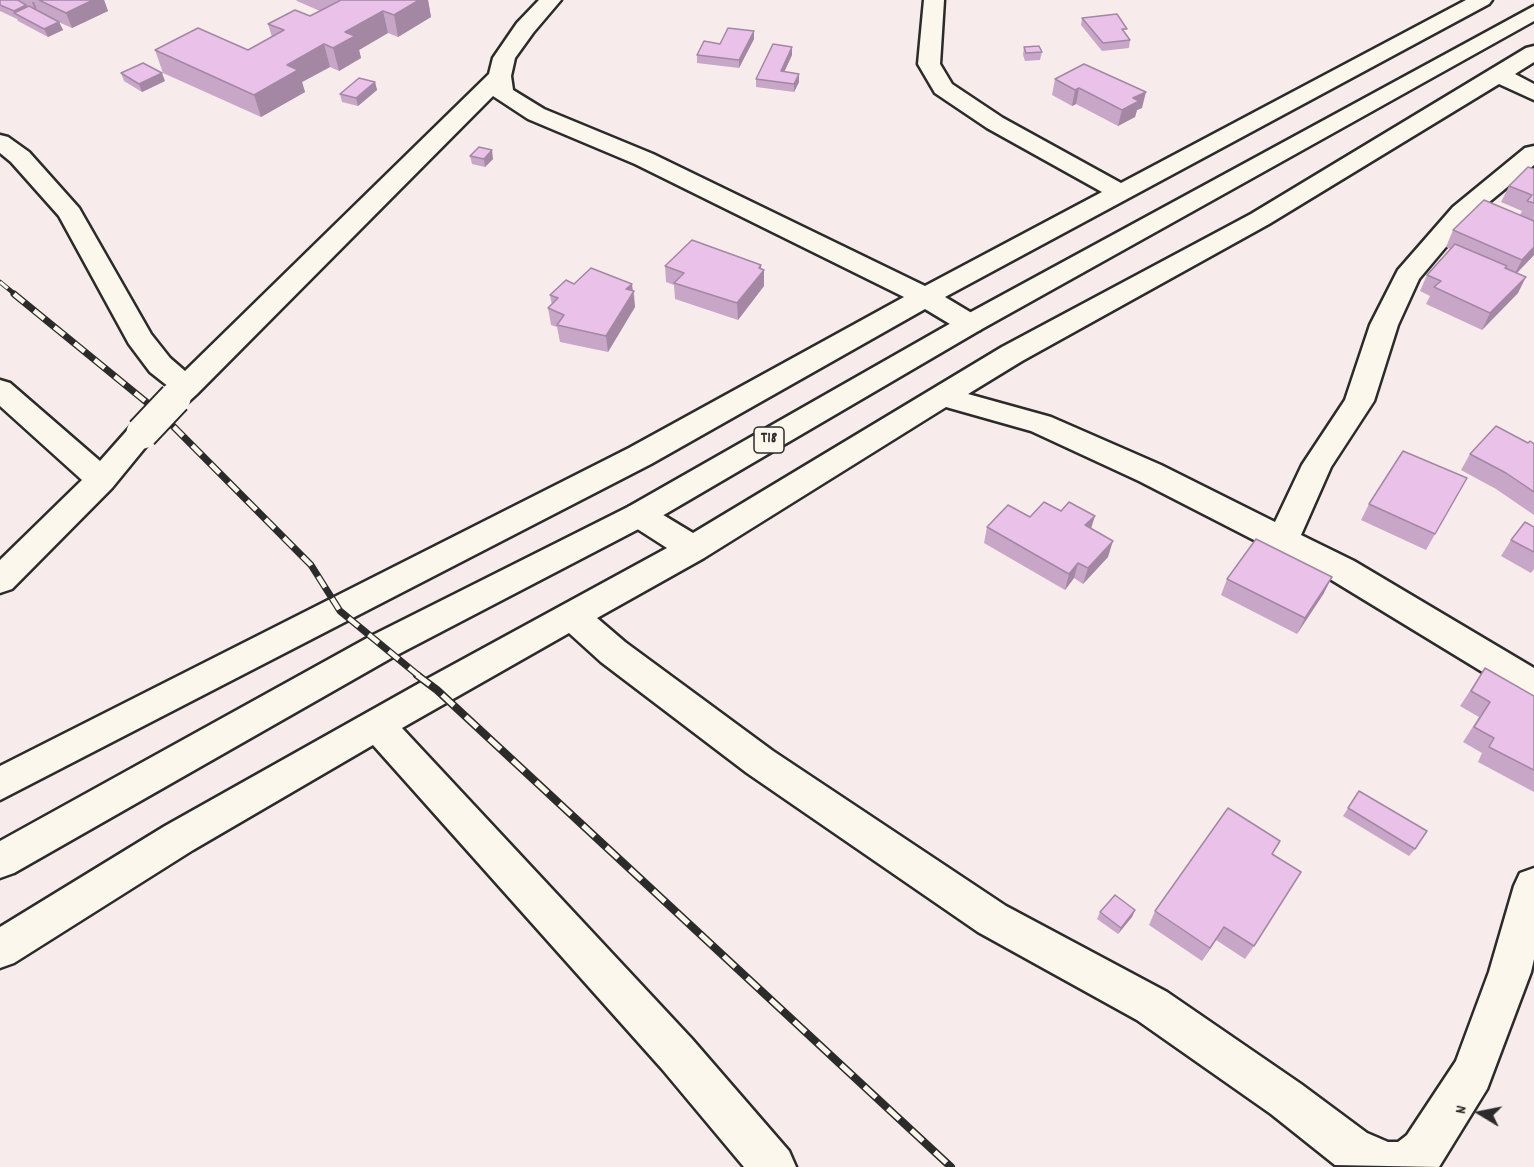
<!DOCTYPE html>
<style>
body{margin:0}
#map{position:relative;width:1534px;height:1167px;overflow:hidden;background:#f7eceb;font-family:Dekko,sans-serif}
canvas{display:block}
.north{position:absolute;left:1450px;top:1083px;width:60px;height:60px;-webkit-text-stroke:4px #fbf7ec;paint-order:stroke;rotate:280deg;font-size:16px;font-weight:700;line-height:24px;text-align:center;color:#2b2b2b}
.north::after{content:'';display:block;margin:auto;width:21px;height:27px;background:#2b2b2b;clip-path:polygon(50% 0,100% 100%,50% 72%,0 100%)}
</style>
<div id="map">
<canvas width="1534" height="1167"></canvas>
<div class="north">N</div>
</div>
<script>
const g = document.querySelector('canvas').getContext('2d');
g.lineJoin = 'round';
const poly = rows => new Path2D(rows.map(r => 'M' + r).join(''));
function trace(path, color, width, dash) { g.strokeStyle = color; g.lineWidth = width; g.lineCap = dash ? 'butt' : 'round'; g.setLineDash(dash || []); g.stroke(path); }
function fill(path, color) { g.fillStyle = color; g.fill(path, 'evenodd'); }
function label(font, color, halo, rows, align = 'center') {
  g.font = font + ' Dekko,sans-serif'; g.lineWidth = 4.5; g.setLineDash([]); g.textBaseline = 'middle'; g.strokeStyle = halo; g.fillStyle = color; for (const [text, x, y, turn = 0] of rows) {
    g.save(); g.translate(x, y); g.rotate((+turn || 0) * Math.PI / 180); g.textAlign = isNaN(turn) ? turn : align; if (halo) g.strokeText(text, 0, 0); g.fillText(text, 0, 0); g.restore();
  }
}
const street = poly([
 [539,0,561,0,533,33,515,58,511,76,513,90,544,109,653,154,925,286,1102,192,987,128,935,93,918,64,924,0,944,0,940,64,952,84,1003,118,1121,183,1466,0,1492,0,1489,4,945,297,980,318,984,324,980,330,970,333,960,330,925,309,651,464,0,800,0,766,629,448,904,297,635,164,528,119,493,96,197,394,185,405,175,408,165,405,160,398,169,387,150,372,129,344,59,216,11,162,0,153,0,135,8,137,29,152,79,208,151,334,170,358,185,371,489,74,493,58,517,23,539,0],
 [1534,46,1534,62,1515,74,1534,84,1534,100,1499,84,1269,224,1022,361,968,394,1051,417,1161,465,1275,522,1302,465,1345,400,1370,325,1398,270,1453,207,1525,148,1534,146,1534,165,1471,217,1419,279,1398,325,1374,401,1331,467,1301,535,1354,561,1534,668,1534,700,1522,696,1330,579,1139,481,1031,431,946,407,704,558,597,618,625,642,773,751,1006,906,1167,992,1301,1084,1367,1133,1388,1142,1398,1142,1407,1135,1456,1061,1489,972,1514,886,1520,873,1534,868,1534,959,1531,972,1487,1089,1439,1167,1335,1165,1271,1114,1137,1020,978,932,747,773,601,662,569,633,402,728,692,1039,789,1151,796,1167,744,1167,662,1069,373,745,193,850,14,963,0,968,0,927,165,826,425,680,667,548,628,523,623,515,628,507,639,503,650,507,693,533,1002,347,1251,214,1526,48,1534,46],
 [0,380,10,383,100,461,131,426,142,423,153,426,157,433,112,488,12,589,0,593,0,560,82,480,0,406,0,380]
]);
const primary = poly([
 [1534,6,1534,21,980,330,650,523,393,657,14,873,0,878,0,841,369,637,628,507,960,318,1534,6]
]);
trace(street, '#2b2b2b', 5);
trace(primary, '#2b2b2b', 5);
fill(street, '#fbf7ec');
fill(primary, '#fbf7ec');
const railFar2 = poly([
 [0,282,16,295]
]);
const railFar1 = poly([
 [14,294,161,414,311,565,340,611,419,676]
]);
const rail = poly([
 [417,675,437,690,951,1167]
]);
trace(railFar2, '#2b2b2b', 4.5);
trace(railFar1, '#2b2b2b', 7);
trace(rail, '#2b2b2b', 8);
trace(railFar2, '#fbf7ec', 3, [10]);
trace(railFar1, '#fbf7ec', 4.5, [13]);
trace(rail, '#fbf7ec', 5, [16]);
const streetBridge = poly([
 [142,433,175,398]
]);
trace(streetBridge, '#2b2b2b', 35, []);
trace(streetBridge, '#fbf7ec', 31);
fill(poly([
 [0,0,104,0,108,11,72,28,54,20,59,22,63,30,48,37,18,21,17,19,0,11],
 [296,0,428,0,431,17,398,37,388,33,359,50,361,58,339,71,330,67,302,82,305,92,261,117,163,73,155,50,248,50,272,37,268,24,310,16,320,11,297,1],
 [1082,18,1126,34,1130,40,1129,48,1102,51,1081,25],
 [754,31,754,39,739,68,697,63,697,55,720,44],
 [1024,47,1042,52,1040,60,1025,61,1023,55],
 [792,55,784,72,799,74,799,82,794,92,756,87,756,79],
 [121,73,165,81,142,92,124,81],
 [1055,79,1142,108,1137,110,1135,117,1118,126,1076,104,1072,106,1052,95],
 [375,82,377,90,358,106,342,102,340,94],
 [470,156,493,159,485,167,472,164],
 [1534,169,1534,255,1517,273,1518,293,1482,330,1426,304,1430,296,1420,291,1427,275,1450,249,1446,247,1453,230,1520,215,1522,211,1501,202,1509,186],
 [761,265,761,269,764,270,764,286,738,320,675,299,674,285,666,282,665,266],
 [574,284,634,291,635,307,608,352,560,342,557,327,551,325,548,308,552,305,550,295],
 [1528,443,1534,444,1534,515,1496,489,1461,470,1470,454],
 [1467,478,1426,550,1361,520,1369,504],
 [1030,517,1108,557,1083,584,1074,578,1065,590,984,543,987,527],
 [1534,527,1534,569,1531,573,1501,556,1511,540],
 [1227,579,1324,593,1297,634,1221,595],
 [1485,668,1534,696,1534,792,1478,762,1482,753,1463,742,1479,717,1460,706],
 [1359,791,1415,849,1409,856,1343,816],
 [1272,854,1254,946,1245,959,1216,940,1202,961,1149,925,1155,911],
 [1135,910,1132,917,1118,934,1097,919,1100,912]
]), '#c8a6c8');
fill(poly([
 [93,0,104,0,108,11,72,28,66,13],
 [419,0,428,0,431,17,398,37,394,15],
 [32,2,34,2,37,10,35,10],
 [26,5,30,13,15,13,14,11],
 [383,11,388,33,359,50,361,58,339,71,333,48,345,32],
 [59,22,63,30,48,37,44,29],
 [754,31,754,39,739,68,739,60],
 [324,44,330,67,302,82,305,92,261,117,254,95,287,65],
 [792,47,792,55,781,79,781,71],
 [162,73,165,81,142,92,139,84],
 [799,74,799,82,794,92,794,84],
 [375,82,377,90,358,106,356,98],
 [1079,88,1076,104,1072,106,1075,90],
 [1146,92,1142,108,1137,110,1135,117,1118,126,1122,110,1133,98],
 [492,150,493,159,485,167,484,159],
 [1534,247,1534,255,1513,277,1522,260],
 [761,265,761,273,764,270,764,286,738,320,737,303],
 [1526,277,1518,293,1482,330,1490,313],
 [632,284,635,307,608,352,606,336,626,289],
 [1095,516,1090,532,1085,525],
 [1113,541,1108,557,1083,584,1088,568],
 [1078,563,1074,578,1065,590,1069,574],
 [1332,577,1324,593,1297,634,1305,618],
 [1135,910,1132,917,1118,934,1121,928],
 [1224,927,1216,940,1202,961,1210,948]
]), '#a387a3');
const building = poly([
 [0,0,18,0,26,5,14,11,0,5,0,0],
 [39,0,93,0,66,13,39,0],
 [341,0,419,0,394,15,383,11,345,32,355,36,333,48,324,44,287,65,298,70,254,95,155,50,198,28,248,50,284,30,268,24,295,10,310,16,341,0],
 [29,6,59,22,44,29,14,13,29,6],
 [1117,14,1127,29,1122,29,1130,40,1103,43,1082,18,1117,14],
 [728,28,754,31,739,60,697,55,704,41,720,44,728,28],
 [773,44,792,47,781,71,799,74,794,84,756,79,773,44],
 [1039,46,1042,52,1026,53,1024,47,1039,46],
 [143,63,162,73,139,84,121,73,143,63],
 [1084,64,1146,92,1133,98,1139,101,1122,110,1079,88,1075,90,1055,79,1084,64],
 [359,78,375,82,356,98,340,94,359,78],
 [479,147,492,150,484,159,470,156,479,147],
 [1528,167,1534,169,1534,203,1527,201,1532,195,1509,186,1528,167],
 [1484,200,1534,221,1534,247,1522,260,1453,230,1484,200],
 [692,240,761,265,759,268,764,270,737,303,674,283,684,273,665,266,692,240],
 [1455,244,1507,266,1505,268,1526,277,1490,313,1434,287,1441,281,1427,275,1455,244],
 [591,268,632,284,626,289,634,291,606,336,557,325,564,315,548,308,558,298,550,295,566,280,574,284,591,268],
 [1496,426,1528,443,1530,441,1534,444,1534,492,1506,473,1470,454,1496,426],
 [1403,451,1467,478,1435,534,1369,504,1403,451],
 [1044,502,1061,511,1069,502,1095,516,1085,525,1113,541,1088,568,1078,563,1069,574,987,527,1008,505,1030,517,1044,502],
 [1525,522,1534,527,1534,552,1511,540,1525,522],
 [1256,539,1332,577,1305,618,1227,579,1256,539],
 [1485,668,1534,696,1534,770,1489,747,1494,738,1474,727,1490,702,1471,691,1485,668],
 [1359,791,1427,831,1415,849,1348,808,1359,791],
 [1228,808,1280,841,1272,854,1301,872,1254,946,1224,927,1210,948,1155,911,1228,808],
 [1115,895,1135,910,1121,928,1100,912,1115,895]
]);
fill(building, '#e9c1e9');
trace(building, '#a387a3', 1.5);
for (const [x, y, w] of [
 [769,440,30]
]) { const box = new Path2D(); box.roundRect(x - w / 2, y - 13, w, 26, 4.5); g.fillStyle = '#fbf7ec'; g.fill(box); trace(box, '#2b2b2b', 1.5); }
label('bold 16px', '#2b2b2b', null, [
 ["T18",769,440]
]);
</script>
